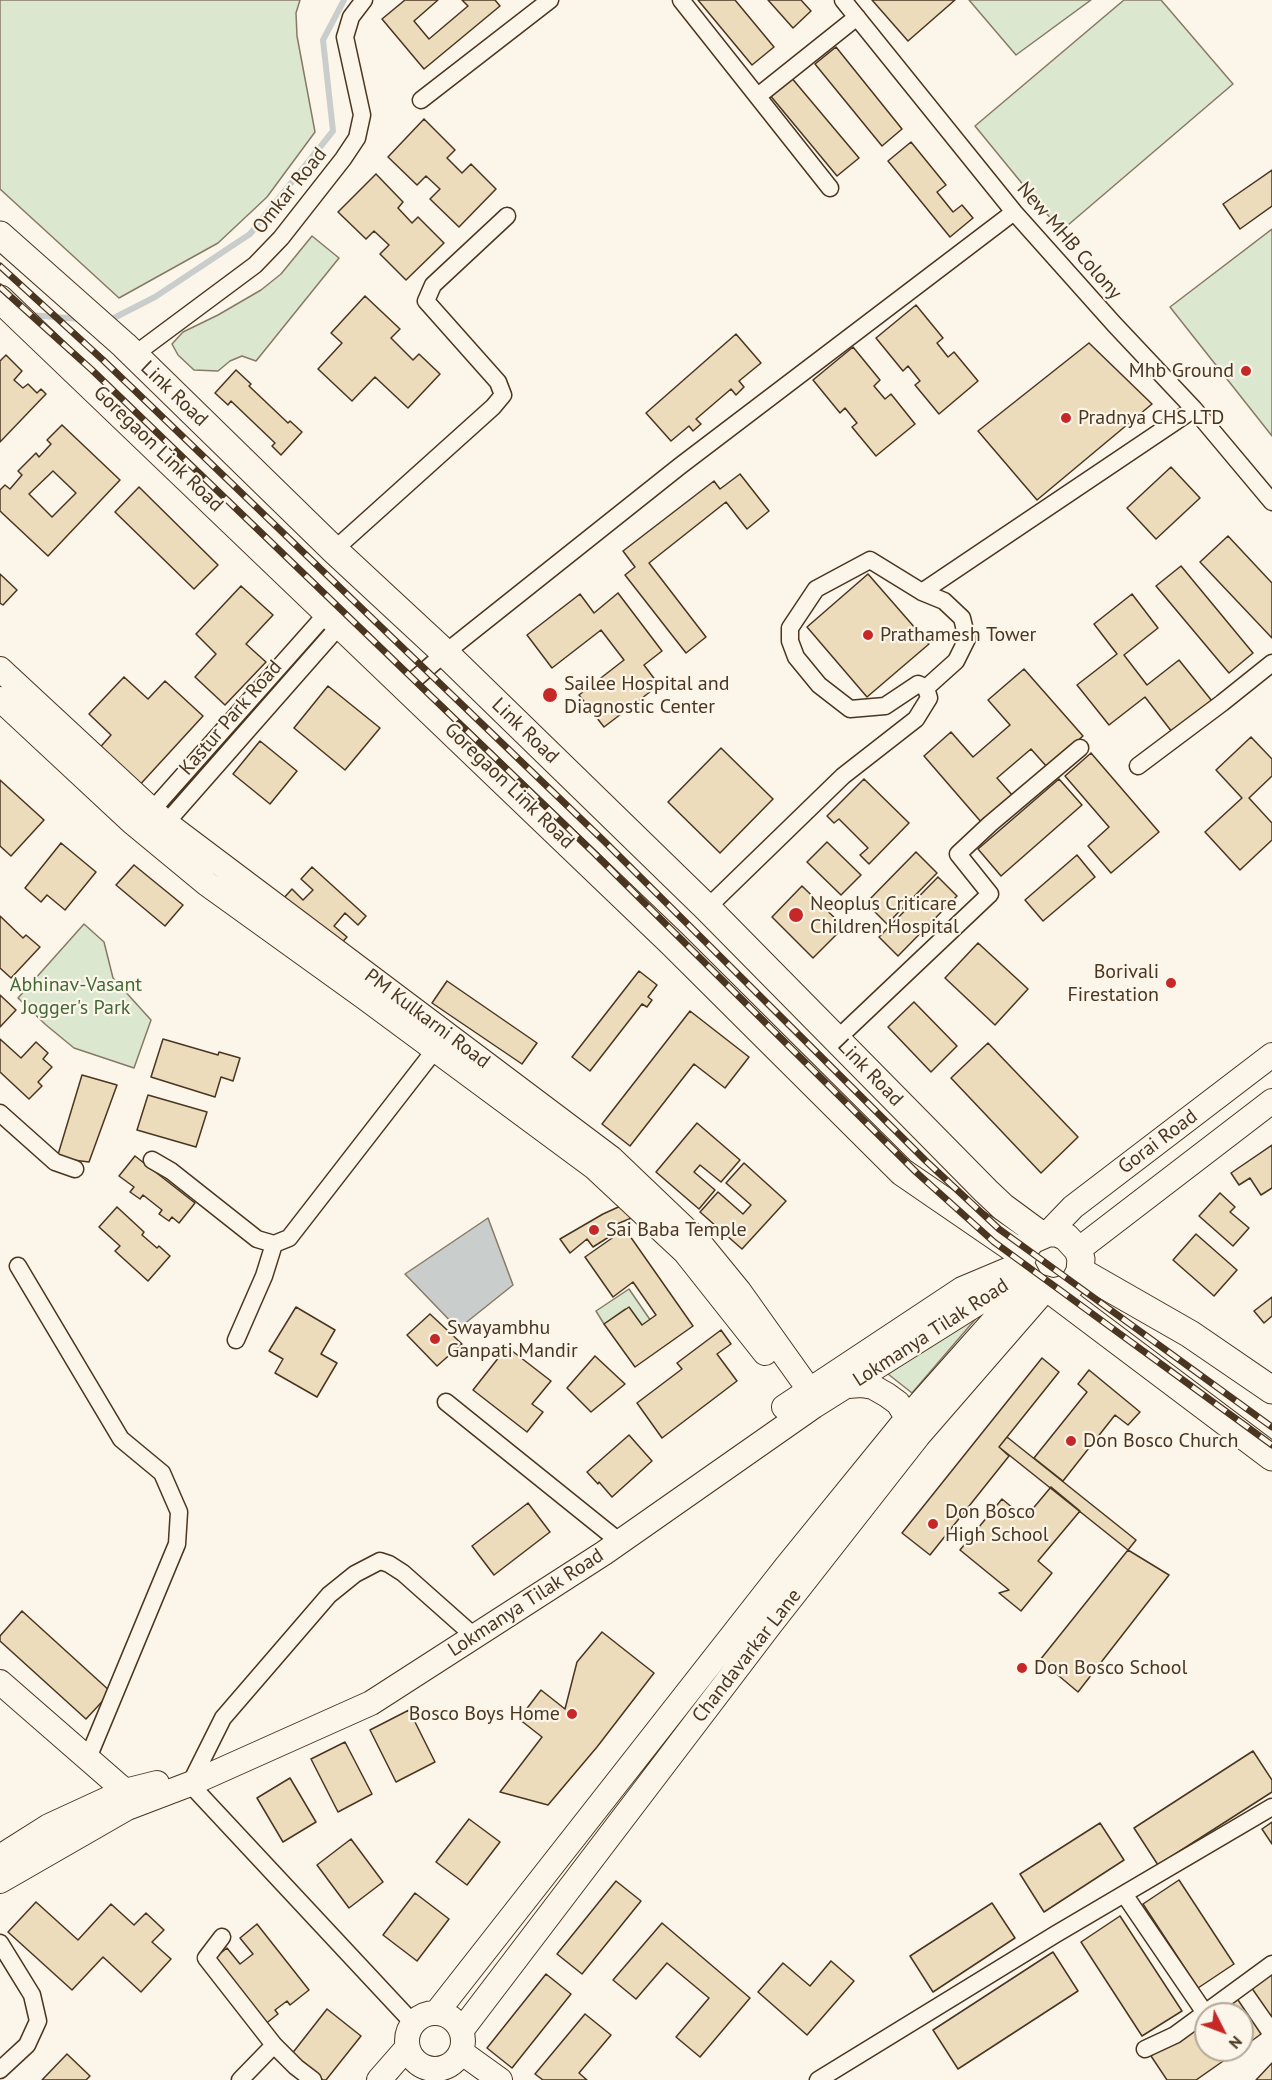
<!DOCTYPE html>
<style>
body{margin:0}
#map{position:relative;width:1272px;height:2080px;overflow:hidden;background:#fbf6e9;font-family:"PT Sans",sans-serif}
canvas{display:block}
.north{position:absolute;left:1194px;top:2002px;width:60px;height:60px;box-sizing:border-box;background:#fbf6e9;border:2px solid #b4a999;border-radius:50%;rotate:132deg;font-size:16px;font-weight:700;line-height:24px;text-align:center;color:#4a3520}
.north::after{content:'';display:block;margin:auto;width:21px;height:27px;background:#c62828;clip-path:polygon(50% 0,100% 100%,50% 72%,0 100%)}
</style>
<div id="map">
<canvas width="1272" height="2080"></canvas>
<div class="north">N</div>
</div>
<script>
const g = document.querySelector('canvas').getContext('2d');
g.lineJoin = 'round';
function fill(path, color) { g.fillStyle = color; g.fill(path, 'evenodd'); }
const poly = rows => new Path2D(rows.map(r => 'M' + r).join(''));
function trace(path, color, width, dash) { g.strokeStyle = color; g.lineWidth = width; g.lineCap = dash ? 'butt' : 'round'; g.setLineDash(dash || []); g.stroke(path); }
function label(font, color, halo, rows, align = 'center') {
  g.font = font + ' "PT Sans",sans-serif'; g.lineWidth = 4.5; g.setLineDash([]); g.textBaseline = 'middle'; g.strokeStyle = halo; g.fillStyle = color; for (const [text, x, y, turn = 0] of rows) {
    g.save(); g.translate(x, y); g.rotate((+turn || 0) * Math.PI / 180); g.textAlign = isNaN(turn) ? turn : align; if (halo) g.strokeText(text, 0, 0); g.fillText(text, 0, 0); g.restore();
  }
}
const green = poly([
 [0,0,300,0,296,13,297,36,315,132,267,197,218,243,119,298,0,189,0,0],
 [969,0,1091,0,1016,55,969,0],
 [1124,0,1161,0,1233,84,1061,231,975,126,1124,0],
 [1272,229,1272,436,1170,307,1272,229],
 [312,236,339,258,256,361,242,356,230,361,218,371,194,370,178,355,172,344,183,332,218,315,261,290,281,274,312,236],
 [84,924,104,942,113,978,151,1020,134,1068,74,1048,46,1025,18,998,84,924],
 [629,1289,653,1324,641,1331,625,1309,604,1324,596,1311,629,1289],
 [985,1308,912,1393,888,1374,985,1308]
]);
fill(green, '#dce7d0');
trace(green, '#887966', 1.5);
const water = poly([
 [488,1218,513,1285,458,1329,405,1274,488,1218]
]);
fill(water, '#c9cecd');
trace(water, '#887966', 1.5);
trace(poly([
 [30,315,80,319],
 [108,321,155,297,250,234,333,131,323,40,344,0]
]), '#c9cecd', 6);
const building = poly([
 [405,0,438,0,414,21,429,39,468,6,462,0,495,0,500,6,424,69,382,19,405,0],
 [698,0,735,0,774,47,752,65,698,0],
 [768,0,801,0,811,11,793,28,768,0],
 [872,0,955,0,908,41,872,0],
 [836,47,902,129,882,146,815,64,836,47],
 [790,76,859,158,837,176,769,94,790,76],
 [424,119,455,150,447,158,462,173,471,164,496,189,459,227,430,199,440,189,426,176,417,185,388,157,424,119],
 [911,142,946,185,937,192,953,212,962,205,973,218,950,237,888,161,911,142],
 [1272,170,1272,206,1240,229,1223,204,1272,170],
 [376,174,403,202,398,208,412,223,418,217,444,243,406,280,380,254,389,245,374,231,366,239,338,212,376,174],
 [365,296,400,329,391,338,413,360,419,354,440,374,408,408,375,377,352,401,318,369,342,343,331,333,365,296],
 [916,305,943,338,937,343,948,357,954,352,978,381,939,414,915,385,920,381,908,366,903,371,876,338,916,305],
 [736,334,761,363,739,381,744,387,736,395,731,389,696,419,701,424,693,431,689,426,671,441,646,413,736,334],
 [1089,343,1152,404,1037,500,978,431,1089,343],
 [853,347,880,380,874,386,885,399,891,394,915,424,876,456,852,427,857,423,845,408,840,413,813,380,853,347],
 [6,355,22,371,14,380,23,388,28,384,37,393,41,389,46,394,0,442,0,361,6,355],
 [236,370,251,384,249,386,288,423,290,421,302,432,281,455,272,446,275,443,231,401,228,405,215,393,236,370],
 [62,425,120,480,48,556,0,511,0,490,5,485,10,489,22,475,18,471,36,453,39,457,51,444,47,440,62,425],
 [53,471,76,493,52,517,29,494,53,471],
 [1171,467,1200,498,1156,539,1127,508,1171,467],
 [740,474,769,511,747,529,726,502,649,563,706,637,686,653,625,575,635,567,623,551,714,481,720,489,740,474],
 [139,487,218,565,194,589,115,512,139,487],
 [1228,536,1272,583,1272,638,1200,562,1228,536],
 [1181,566,1253,653,1229,673,1156,586,1181,566],
 [0,574,17,590,3,605,0,603,0,574],
 [868,574,929,644,867,697,807,627,868,574],
 [241,586,273,615,246,644,266,662,225,705,195,677,216,654,196,634,241,586],
 [618,593,662,651,644,665,659,685,604,727,579,695,624,660,601,630,552,668,527,635,580,594,594,613,618,593],
 [1132,594,1158,628,1124,655,1147,685,1179,660,1212,701,1172,732,1145,697,1109,725,1077,685,1117,654,1094,624,1132,594],
 [1024,669,1083,736,1047,767,1031,749,997,778,1013,796,982,823,924,756,951,732,973,757,1010,725,988,700,1024,669],
 [124,677,148,699,165,681,203,716,136,789,96,752,111,735,89,714,124,677],
 [328,686,380,728,345,770,294,728,328,686],
 [1251,737,1272,759,1272,776,1249,798,1272,823,1272,840,1240,870,1205,832,1242,798,1216,770,1251,737],
 [260,741,297,771,270,804,233,774,260,741],
 [721,748,773,799,720,853,668,802,721,748],
 [1091,753,1159,832,1111,873,1088,846,1109,827,1065,776,1091,753],
 [864,779,909,823,869,864,860,855,868,848,839,819,834,823,827,816,864,779],
 [1059,779,1082,805,1001,876,978,849,1059,779],
 [0,780,44,820,11,856,0,846,0,780],
 [827,842,861,875,841,895,807,862,827,842],
 [61,843,96,872,65,910,47,895,41,902,25,888,61,843],
 [916,852,937,873,887,924,866,903,916,852],
 [1077,855,1095,877,1043,921,1025,900,1077,855],
 [134,865,183,905,165,926,116,885,134,865],
 [312,867,366,916,358,925,345,913,334,926,347,937,336,949,282,900,292,889,303,900,313,890,301,879,312,867],
 [938,877,957,896,898,956,879,937,938,877],
 [802,886,844,927,813,958,772,917,802,886],
 [0,916,23,938,26,935,40,947,11,978,0,968,0,916],
 [978,943,1028,989,995,1025,945,978,978,943],
 [639,971,657,985,648,997,652,1000,647,1007,642,1004,590,1071,572,1057,639,971],
 [447,981,537,1043,522,1064,432,1003,447,981],
 [0,995,16,1010,0,1027,0,995],
 [914,1002,957,1046,931,1072,888,1027,914,1002],
 [690,1011,749,1057,725,1088,694,1064,630,1146,602,1124,690,1011],
 [0,1039,21,1058,36,1042,48,1053,43,1059,52,1067,38,1082,42,1086,29,1099,0,1072,0,1039],
 [163,1039,218,1055,219,1052,240,1058,233,1081,221,1077,215,1097,151,1077,163,1039],
 [988,1043,1078,1137,1041,1173,951,1078,988,1043],
 [82,1075,117,1085,89,1162,57,1158,82,1075],
 [148,1095,207,1112,196,1147,137,1130,148,1095],
 [697,1123,740,1160,721,1182,700,1165,694,1172,715,1190,699,1209,656,1172,697,1123],
 [1272,1145,1272,1188,1261,1195,1250,1178,1239,1185,1231,1173,1272,1145],
 [135,1156,195,1203,179,1223,172,1217,169,1221,159,1214,162,1210,143,1195,140,1199,130,1192,134,1187,119,1176,135,1156],
 [744,1163,786,1201,742,1249,700,1212,718,1192,743,1214,751,1205,726,1183,744,1163],
 [1220,1193,1235,1207,1230,1212,1249,1228,1233,1246,1199,1216,1220,1193],
 [625,1204,634,1217,612,1226,615,1233,593,1247,587,1239,570,1253,560,1239,603,1214,625,1204],
 [117,1207,144,1232,142,1235,157,1248,159,1246,170,1256,148,1281,115,1251,120,1246,99,1227,117,1207],
 [625,1229,693,1326,635,1367,604,1324,629,1307,642,1325,656,1315,633,1282,613,1297,585,1257,625,1229],
 [1196,1234,1237,1270,1214,1296,1173,1260,1196,1234],
 [1272,1297,1272,1316,1264,1323,1254,1311,1272,1297],
 [296,1307,335,1330,321,1354,337,1363,317,1397,275,1373,283,1359,269,1351,296,1307],
 [430,1314,462,1344,437,1366,407,1335,430,1314],
 [721,1330,731,1344,717,1354,737,1381,662,1438,637,1403,682,1369,677,1363,721,1330],
 [507,1347,551,1381,532,1404,543,1412,527,1432,473,1390,507,1347],
 [595,1356,625,1384,591,1412,567,1388,595,1356],
 [1042,1358,1059,1372,999,1447,1009,1456,930,1555,902,1533,1042,1358],
 [1089,1370,1140,1412,1128,1425,1115,1415,1063,1481,1034,1458,1087,1392,1078,1384,1089,1370],
 [629,1435,652,1461,612,1497,599,1482,598,1484,587,1472,629,1435],
 [1007,1437,1136,1540,1128,1550,999,1447,1007,1437],
 [1051,1487,1080,1511,1038,1561,1052,1573,1021,1611,999,1593,1009,1590,960,1550,1002,1499,1025,1518,1051,1487],
 [528,1503,550,1532,494,1575,472,1546,528,1503],
 [1128,1550,1169,1575,1078,1692,1040,1660,1128,1550],
 [22,1611,111,1692,86,1719,0,1641,0,1636,22,1611],
 [602,1632,654,1673,597,1747,548,1805,500,1792,542,1737,519,1719,541,1690,565,1709,577,1662,602,1632],
 [409,1710,435,1762,396,1782,370,1730,409,1710],
 [345,1742,372,1794,338,1812,311,1759,345,1742],
 [1253,1751,1272,1780,1272,1792,1158,1865,1134,1828,1253,1751],
 [290,1778,316,1822,283,1842,257,1798,290,1778],
 [469,1819,500,1842,467,1885,436,1862,469,1819],
 [1272,1822,1272,1844,1262,1829,1272,1822],
 [1100,1823,1124,1860,1044,1912,1020,1874,1100,1823],
 [351,1839,383,1882,349,1908,317,1865,351,1839],
 [1179,1880,1234,1964,1198,1988,1143,1904,1179,1880],
 [616,1881,641,1901,582,1974,557,1954,616,1881],
 [415,1893,449,1919,417,1961,383,1935,415,1893],
 [36,1902,78,1940,111,1904,134,1925,146,1913,164,1930,152,1942,171,1959,141,1992,103,1957,72,1990,8,1932,36,1902],
 [992,1903,1015,1938,933,1992,910,1956,992,1903],
 [1120,1916,1182,2011,1142,2036,1081,1942,1120,1916],
 [662,1923,750,1998,700,2057,676,2037,709,1998,667,1963,636,1999,613,1980,662,1923],
 [257,1924,309,1990,290,2005,287,2001,275,2010,278,2014,264,2025,212,1960,227,1948,240,1964,253,1954,240,1938,257,1924],
 [1053,1952,1078,1991,958,2069,933,2030,1053,1952],
 [831,1961,854,1981,807,2035,758,1992,783,1963,810,1986,831,1961],
 [1272,1972,1272,2017,1251,1987,1272,1972],
 [546,1974,571,1994,512,2068,487,2048,546,1974],
 [1236,1997,1261,2034,1242,2048,1242,2014,1211,2014,1236,1997],
 [327,2009,361,2036,326,2080,323,2080,291,2055,327,2009],
 [585,2014,611,2035,579,2073,587,2080,543,2080,535,2074,585,2014],
 [1206,2018,1206,2050,1239,2050,1196,2080,1167,2080,1151,2056,1206,2018],
 [67,2054,90,2076,86,2080,42,2080,67,2054],
 [1272,2063,1272,2080,1256,2080,1272,2063]
]);
fill(building, '#ecdcbc');
trace(building, '#4a3520', 1.5);
const street = poly([
 [681,0,830,188],
 [843,0,1014,212,1114,324,1194,409,1272,502],
 [758,96,857,17],
 [421,100,550,0],
 [134,355,255,265,281,238,343,159,357,138,362,115,345,37,351,17,364,0],
 [334,550,493,407,503,395,498,382,426,301,433,285,507,216],
 [922,592,1194,409],
 [406,687,445,653,680,466,1014,212],
 [1138,766,1222,703,1272,663],
 [146,817,328,612],
 [159,831,341,624],
 [707,908,843,776,916,719,929,698,926,688,918,684,885,706,850,709,819,685,796,657,790,641,790,628,816,589,870,560,922,592,944,601,962,618,967,639,956,661,926,688],
 [837,1039,990,894,958,854,990,824,1080,748],
 [0,1113,55,1162,75,1169],
 [152,1160,171,1171,257,1239,274,1244,289,1238,441,1042],
 [18,1266,121,1439,162,1473,179,1512,177,1544,88,1758],
 [236,1340,264,1276,274,1244],
 [446,1402,620,1542],
 [1124,1894,1205,2013],
 [222,1937,206,1958,274,2045,296,2067,313,2080],
 [0,1943,32,1995,38,2021,27,2045,0,2070],
 [413,2023,190,1784,223,1718,329,1595,355,1574,380,1561,389,1564,403,1573,474,1636],
 [1145,2049,1175,2035,1272,1964],
 [240,2080,274,2045],
 [818,2080,1056,1934,1272,1807]
]);
const secondary = poly([
 [0,669,166,823,611,1158,699,1242,739,1291,818,1402],
 [0,699,132,822,207,884,364,997,594,1167,685,1252,765,1353],
 [1048,1233,1073,1207,1272,1055],
 [1078,1250,1272,1101],
 [848,1386,861,1385,873,1387,887,1395,898,1403,914,1429],
 [784,1407,962,1289,1012,1268],
 [0,1682,125,1791,127,1805],
 [0,1857,49,1826,125,1791,157,1783],
 [0,1881,127,1808,190,1784,371,1703,604,1553,814,1406,1024,1274],
 [437,2012,786,1567,908,1417,1029,1281],
 '407 2041a28 28 0 1 1 56 0a28 28 0 1 1-56 0Z',
 [461,2031,770,1625,918,1436,1044,1291],
 [461,2052,500,2080],
 [379,2080,407,2048]
]);
const primary = poly([
 [0,235,124,345,334,550,445,653,707,908,986,1191,1003,1207,1041,1235],
 [0,299,672,943,902,1172,1023,1255],
 [1048,1233,1057,1233,1066,1237,1078,1250,1081,1259,1080,1271,1076,1279,1070,1286,1062,1290,1053,1292,1035,1287,1029,1281,1020,1264,1026,1247,1032,1240,1048,1233],
 [1080,1271,1190,1334,1272,1390],
 [1053,1292,1272,1457]
]);
trace(street, '#4a3520', 19);
trace(secondary, '#4a3520', 26);
trace(primary, '#4a3520', 29);
trace(street, '#fbf6e9', 16);
trace(secondary, '#fbf6e9', 24);
trace(primary, '#fbf6e9', 27);
const rail = poly([
 [0,266,103,360,604,841,926,1161,999,1229,1272,1427],
 [0,287,92,370,593,852,917,1173,994,1242,1272,1445]
]);
trace(rail, '#4a3520', 7);
trace(rail, '#fbf6e9', 4.5, [14]);
for (const [x, y, r, color] of [
 [1246,371,6,"#c62828"],
 [1066,418,6,"#c62828"],
 [868,635,6,"#c62828"],
 [550,695,8,"#c62828"],
 [796,915,8,"#c62828"],
 [1171,983,6,"#c62828"],
 [594,1230,6,"#c62828"],
 [435,1339,6,"#c62828"],
 [1071,1441,6,"#c62828"],
 [933,1524,6,"#c62828"],
 [1022,1668,6,"#c62828"],
 [572,1714,6,"#c62828"]
]) { const dot = new Path2D(); dot.arc(x, y, r, 0, 2 * Math.PI); g.fillStyle = color; g.fill(dot); trace(dot, '#fbf6e9', 2); }
label('20px', '#4a3520', '#fbf6e9', [
 ["Omkar Road",290,191,-51],
 ["New MHB Colony",1069,241,49],
 ["Link Road",174,394,44],
 ["Goregaon Link Road",158,449,44],
 ["Kastur Park Road",231,718,-49],
 ["Link Road",525,731,44],
 ["Goregaon Link Road",509,786,44],
 ["PM Kulkarni Road",427,1019,37],
 ["Link Road",870,1073,46],
 ["Gorai Road",1158,1142,-37],
 ["Lokmanya Tilak Road",931,1333,-33],
 ["Lokmanya Tilak Road",526,1603,-33],
 ["Chandavarkar Lane",747,1656,-52]
]);
label('20px', '#4a3520', '#fbf6e9', [
 ["Mhb Ground",1234,371,"right"],
 ["Pradnya CHS LTD",1078,418],
 ["Prathamesh Tower",880,635],
 ["Sailee Hospital and",564,684],
 ["Diagnostic Center",564,707],
 ["Neoplus Criticare",810,904],
 ["Children Hospital",810,927],
 ["Borivali",1159,972,"right"],
 ["Firestation",1159,995,"right"],
 ["Sai Baba Temple",606,1230],
 ["Swayambhu",447,1328],
 ["Ganpati Mandir",447,1351],
 ["Don Bosco Church",1083,1441],
 ["Don Bosco",945,1512],
 ["High School",945,1535],
 ["Don Bosco School",1034,1668],
 ["Bosco Boys Home",560,1714,"right"]
], 'left');
label('20px', '#436837', '#fbf6e9', [
 ["Abhinav-Vasant",76,985],
 ["Jogger's Park",76,1008]
]);
</script>
